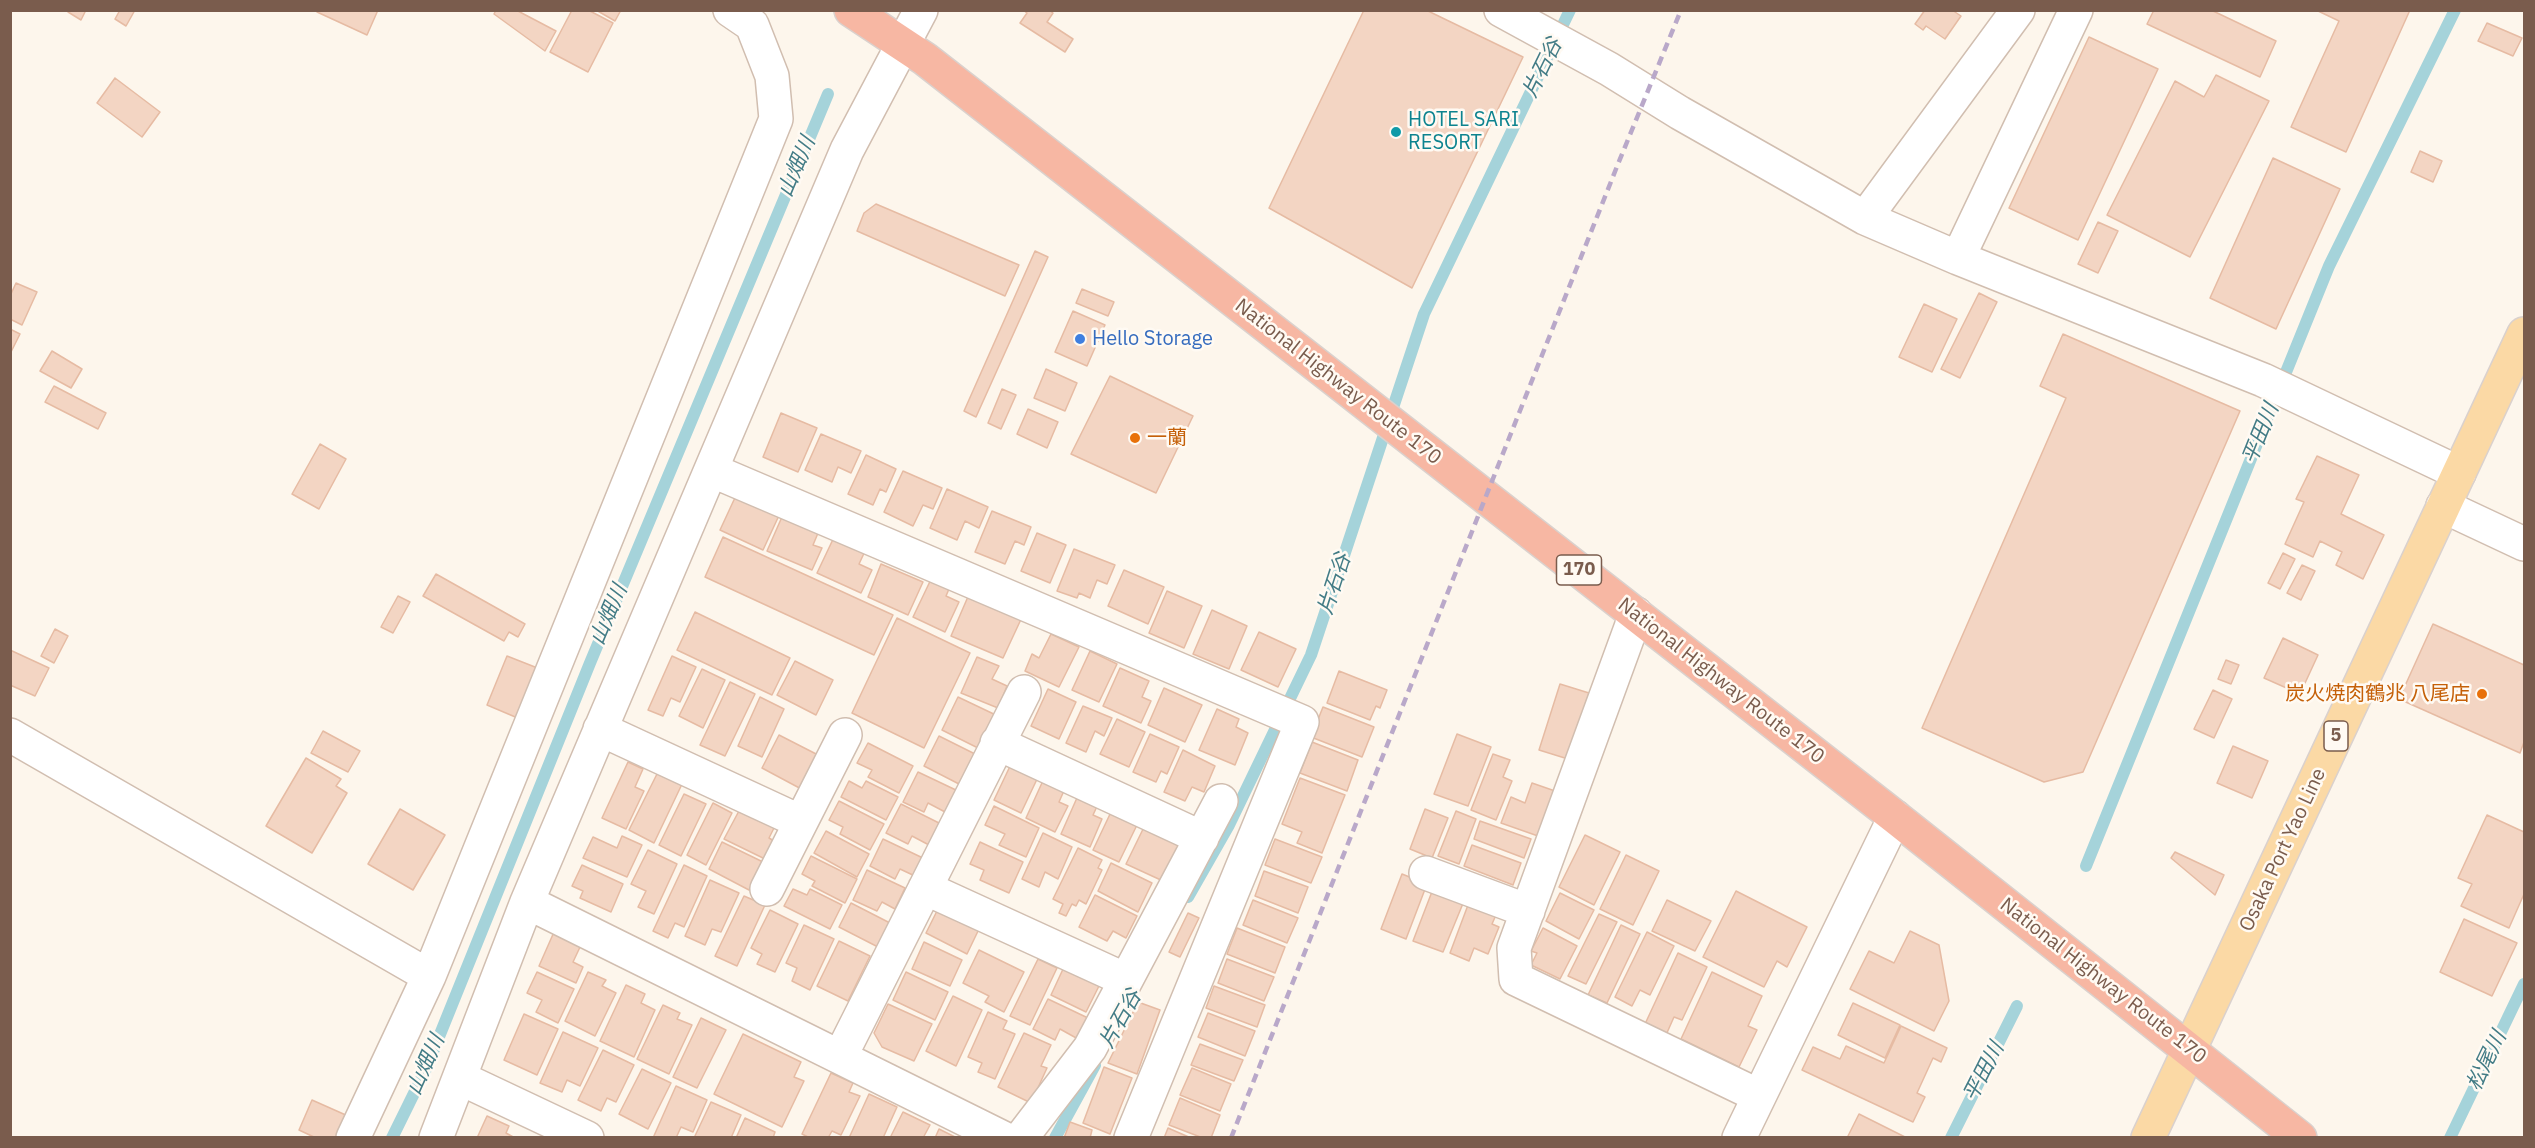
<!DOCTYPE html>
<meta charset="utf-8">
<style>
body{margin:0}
#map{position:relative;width:2535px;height:1148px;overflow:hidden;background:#fdf6ec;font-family:"IBM Plex Sans",sans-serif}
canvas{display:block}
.frame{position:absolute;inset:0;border:12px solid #7a5c4d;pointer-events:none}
</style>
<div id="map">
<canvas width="2535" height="1148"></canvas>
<div class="frame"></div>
</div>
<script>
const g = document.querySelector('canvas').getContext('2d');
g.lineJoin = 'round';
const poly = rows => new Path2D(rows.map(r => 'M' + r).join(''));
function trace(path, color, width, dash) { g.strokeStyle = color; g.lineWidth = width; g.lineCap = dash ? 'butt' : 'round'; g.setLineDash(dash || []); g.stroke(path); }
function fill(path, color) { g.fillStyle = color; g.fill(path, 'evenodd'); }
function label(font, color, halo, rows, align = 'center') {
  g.font = font + ' "IBM Plex Sans","Noto Sans JP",sans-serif'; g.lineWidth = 5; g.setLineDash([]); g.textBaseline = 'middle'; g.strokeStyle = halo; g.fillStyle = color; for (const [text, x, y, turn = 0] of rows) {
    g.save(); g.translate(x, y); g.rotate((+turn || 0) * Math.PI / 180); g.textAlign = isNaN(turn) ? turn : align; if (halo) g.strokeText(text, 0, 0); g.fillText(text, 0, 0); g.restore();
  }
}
trace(poly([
 [2086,866,2329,266,2455,10],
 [1188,897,1229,825,1311,655,1424,314,1570,10],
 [392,1138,426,1069,590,663,828,94],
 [1055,1138,1095,1065],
 [1951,1138,2017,1006],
 [2450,1138,2524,984]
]), '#a5d3da', 12);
const building = poly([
 [69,10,86,10,81,20,68,12,69,10],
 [120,10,135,10,126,26,115,19,120,10],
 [318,10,378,10,367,35,317,12,318,10],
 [496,10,516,10,556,31,545,51,494,14,496,10],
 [572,10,588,10,613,23,588,72,550,52,572,10],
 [596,10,621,10,615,21,596,10],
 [1023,10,1049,10,1053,13,1047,22,1073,39,1065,52,1020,23,1027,13,1023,10],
 [1364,10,1426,10,1523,57,1412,288,1269,208,1364,10],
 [1925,10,1952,10,1961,16,1945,39,1926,26,1923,30,1915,24,1925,10],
 [2154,10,2211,10,2276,41,2260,77,2147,24,2154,10],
 [2316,10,2410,10,2346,152,2291,127,2339,21,2316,10],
 [2487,23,2522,38,2513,56,2478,41,2487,23],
 [2089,37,2158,69,2078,240,2009,208,2089,37],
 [2216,75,2269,101,2190,257,2107,215,2175,81,2204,97,2216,75],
 [115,78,160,112,142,137,97,103,115,78],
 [2420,151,2442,161,2433,182,2411,172,2420,151],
 [2273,158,2340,189,2276,329,2210,298,2273,158],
 [876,204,1019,265,1005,296,857,231,864,213,876,204],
 [2098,222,2118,231,2098,273,2078,264,2098,222],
 [1035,251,1048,257,976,417,964,411,1035,251],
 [16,283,37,292,22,325,10,319,10,296,16,283],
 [1082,289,1114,302,1108,316,1076,303,1082,289],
 [1979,293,1997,302,1960,378,1941,369,1979,293],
 [1924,304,1957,319,1932,372,1899,357,1924,304],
 [1073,311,1105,325,1087,366,1055,352,1073,311],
 [10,329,20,334,10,354,10,329],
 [2063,334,2240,411,2083,772,2044,782,1922,728,2066,398,2040,386,2063,334],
 [52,351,82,369,71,388,40,371,52,351],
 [1046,369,1077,383,1065,411,1034,398,1046,369],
 [1110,376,1193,416,1156,493,1071,454,1110,376],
 [54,386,106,413,98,429,45,402,54,386],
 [1002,389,1016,395,1001,429,988,423,1002,389],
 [1028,409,1058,422,1047,448,1017,434,1028,409],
 [781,413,817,428,798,472,763,457,781,413],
 [821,434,861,451,851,473,838,467,832,482,805,470,821,434],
 [320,444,346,459,319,509,292,494,320,444],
 [866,455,896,469,886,492,880,489,873,505,848,494,866,455],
 [2317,456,2359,475,2341,514,2384,535,2363,579,2336,565,2342,552,2320,541,2313,557,2285,544,2304,502,2296,499,2317,456],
 [903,471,942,488,933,509,923,505,913,526,884,512,903,471],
 [739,489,782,509,763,550,720,530,739,489],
 [947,489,988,507,979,528,965,521,957,540,930,528,947,489],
 [785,510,821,526,813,545,822,548,812,570,767,551,785,510],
 [992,511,1031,527,1024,545,1015,541,1005,564,975,552,992,511],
 [836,533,867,547,859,564,872,570,861,593,817,573,836,533],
 [1037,533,1066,545,1050,583,1021,571,1037,533],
 [723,537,893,615,874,655,705,577,723,537],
 [1074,549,1115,565,1107,584,1097,580,1090,598,1079,593,1077,598,1057,591,1074,549],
 [2283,553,2295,559,2280,589,2268,583,2283,553],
 [881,564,923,582,908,615,868,597,881,564],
 [2302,565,2315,571,2301,600,2287,593,2302,565],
 [1124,570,1164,587,1148,624,1108,606,1124,570],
 [934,573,952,582,946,596,959,602,945,632,913,617,934,573],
 [436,574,525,624,518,637,509,632,504,641,423,596,436,574],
 [1167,591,1202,606,1184,648,1149,633,1167,591],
 [970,592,1023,615,1003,658,951,636,970,592],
 [398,596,410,602,393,633,381,627,398,596],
 [1212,610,1247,626,1229,669,1193,654,1212,610],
 [695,612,790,658,772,695,677,650,695,612],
 [897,618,970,653,924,748,852,713,897,618],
 [2433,624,2524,665,2524,742,2520,753,2399,699,2433,624],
 [55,629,68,636,54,663,41,656,55,629],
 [1259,632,1296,649,1278,687,1241,670,1259,632],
 [1051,634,1079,647,1059,687,1025,671,1032,654,1039,658,1051,634],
 [2283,638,2318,655,2300,694,2264,678,2283,638],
 [10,650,49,668,35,696,10,685,10,650],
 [1090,651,1117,664,1099,702,1072,690,1090,651],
 [507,656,540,669,520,719,487,705,507,656],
 [672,656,696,667,680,702,671,698,663,716,648,710,672,656],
 [977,657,999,666,992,679,1007,686,998,708,961,693,977,657],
 [2226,660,2239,665,2231,684,2218,679,2226,660],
 [795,661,833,680,816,715,777,695,795,661],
 [1120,668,1149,681,1142,697,1151,701,1141,723,1103,706,1120,668],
 [702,669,725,680,703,728,679,716,702,669],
 [1339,671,1387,690,1380,708,1376,706,1370,720,1327,703,1339,671],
 [730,682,755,694,725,756,700,745,730,682],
 [1560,684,1589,693,1568,759,1539,750,1560,684],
 [1164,688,1202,705,1185,742,1148,725,1164,688],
 [1048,689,1076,702,1059,739,1031,726,1048,689],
 [2213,690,2232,699,2214,738,2194,729,2213,690],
 [760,697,784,709,762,757,738,746,760,697],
 [958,697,1000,717,984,751,942,730,958,697],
 [1083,706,1112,718,1104,736,1095,731,1086,752,1066,743,1083,706],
 [1323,707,1374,727,1362,757,1311,737,1323,707],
 [1217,709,1239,719,1236,727,1248,733,1235,765,1199,750,1217,709],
 [1117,719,1145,732,1129,767,1100,754,1117,719],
 [323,731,360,751,348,772,311,753,323,731],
 [1150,734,1179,747,1167,774,1161,771,1156,782,1133,772,1150,734],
 [1457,734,1491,747,1468,806,1434,794,1457,734],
 [779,735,822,757,805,791,762,768,779,735],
 [939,736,975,754,959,784,924,766,939,736],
 [1312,742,1358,760,1347,791,1300,773,1312,742],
 [868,743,913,766,899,793,868,777,872,770,857,763,868,743],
 [2233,746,2268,761,2252,798,2217,783,2233,746],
 [1183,750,1215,766,1204,792,1192,787,1185,801,1164,792,1183,750],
 [1493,754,1510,760,1503,777,1512,781,1496,820,1471,810,1493,754],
 [306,758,341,779,336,786,347,793,312,853,266,826,306,758],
 [628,762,643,769,635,787,644,791,626,829,602,818,628,762],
 [1012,762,1039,775,1021,813,994,800,1012,762],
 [659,770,683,782,654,843,629,830,659,770],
 [918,772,958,791,947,813,928,803,924,812,903,802,918,772],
 [1046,774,1067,784,1059,802,1068,806,1055,832,1026,818,1046,774],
 [1300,778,1345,795,1322,853,1297,843,1302,832,1282,824,1300,778],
 [849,781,862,788,866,781,898,797,886,820,841,797,849,781],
 [1532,783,1555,791,1538,836,1501,823,1511,797,1525,803,1532,783],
 [1080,791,1100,800,1093,815,1102,819,1090,847,1061,834,1080,791],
 [684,794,706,804,681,856,659,845,684,794],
 [839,801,884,824,870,850,840,834,843,827,829,820,839,801],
 [713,803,732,813,706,865,687,855,713,803],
 [901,804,939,823,929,845,912,836,908,844,886,833,901,804],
 [994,806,1039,828,1026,857,999,845,1005,834,985,825,994,806],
 [400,809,445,835,413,890,368,864,400,809],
 [740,809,775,826,769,838,774,841,765,859,724,839,740,809],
 [1425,809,1448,818,1432,858,1410,849,1425,809],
 [1456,811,1476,819,1459,864,1438,856,1456,811],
 [1111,812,1137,825,1119,862,1093,850,1111,812],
 [2487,815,2524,832,2524,894,2509,928,2461,906,2472,884,2458,878,2487,815],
 [1480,821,1531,839,1524,858,1474,839,1480,821],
 [1146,823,1166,839,1180,846,1163,881,1126,864,1146,823],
 [826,831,869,854,857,877,814,853,826,831],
 [1043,833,1072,847,1058,879,1045,872,1039,887,1022,879,1043,833],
 [1585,835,1620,852,1594,905,1559,887,1585,835],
 [622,836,642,845,627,877,583,858,593,837,617,848,622,836],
 [883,839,925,859,917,877,900,869,895,879,870,866,883,839],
 [1275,839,1322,857,1311,883,1265,865,1275,839],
 [722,842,763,862,749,890,709,869,722,842],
 [980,842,1023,862,1009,893,980,880,984,870,970,864,980,842],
 [1472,845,1521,863,1513,885,1464,866,1472,845],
 [1078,848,1102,860,1098,868,1102,870,1086,904,1079,900,1076,906,1072,904,1066,916,1059,913,1063,904,1053,899,1078,848],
 [648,850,677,864,654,914,638,907,646,891,631,884,648,850],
 [2175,852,2224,875,2215,895,2171,858,2175,852],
 [1626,855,1659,871,1633,925,1600,909,1626,855],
 [811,856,857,879,845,903,812,886,815,881,802,874,811,856],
 [1111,863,1152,883,1138,912,1098,891,1111,863],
 [582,865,623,884,611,912,580,898,583,891,572,886,582,865],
 [684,865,707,876,684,927,675,923,668,938,653,931,684,865],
 [867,870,905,888,895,909,882,902,877,911,853,900,867,870],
 [1264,871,1308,887,1298,913,1255,896,1264,871],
 [1402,874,1427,884,1406,939,1381,929,1402,874],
 [710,880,739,893,721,932,712,929,705,945,685,936,710,880],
 [793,889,807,895,810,889,842,905,830,929,784,906,793,889],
 [1433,889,1464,901,1443,952,1413,941,1433,889],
 [1736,891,1807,927,1787,967,1777,961,1764,987,1703,957,1736,891],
 [1560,893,1594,910,1579,939,1546,921,1560,893],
 [1095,895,1137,916,1126,938,1113,931,1107,941,1079,927,1095,895],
 [744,896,765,905,737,966,715,956,744,896],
 [1253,900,1298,918,1287,943,1243,925,1253,900],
 [1667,900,1711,921,1695,951,1652,931,1667,900],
 [851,903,890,923,878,947,839,927,851,903],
 [1468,905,1496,915,1492,924,1499,927,1488,954,1474,948,1469,961,1450,953,1468,905],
 [938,909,979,929,967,954,926,933,938,909],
 [770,910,798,924,775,972,757,964,762,954,751,948,770,910],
 [1188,913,1199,918,1180,957,1169,952,1188,913],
 [1599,914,1617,922,1586,984,1568,976,1599,914],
 [2464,919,2517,943,2492,996,2440,972,2464,919],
 [804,925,834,939,810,990,792,981,797,968,786,963,804,925],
 [1621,925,1640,934,1607,1003,1588,995,1621,925],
 [1237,928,1285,947,1275,973,1227,954,1237,928],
 [1543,928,1577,946,1560,979,1531,965,1537,953,1531,951,1543,928],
 [1910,931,1939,945,1949,1001,1934,1031,1850,989,1869,951,1894,963,1910,931],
 [554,932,581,945,573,962,583,967,576,983,539,966,554,932],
 [1647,932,1674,946,1650,995,1640,990,1632,1006,1615,997,1647,932],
 [839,941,870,956,848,1001,817,986,839,941],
 [924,942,962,960,950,986,912,969,924,942],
 [979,950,1024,972,1004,1012,985,1002,989,996,963,983,979,950],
 [1678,953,1707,967,1682,1020,1674,1017,1666,1035,1645,1024,1678,953],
 [1038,959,1057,968,1030,1025,1010,1016,1038,959],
 [1227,959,1274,977,1264,1001,1218,983,1227,959],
 [1064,967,1100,984,1086,1012,1051,995,1064,967],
 [537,972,574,989,558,1023,536,1012,542,1000,527,993,537,972],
 [588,972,606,980,602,986,616,993,595,1036,565,1021,588,972],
 [906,972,948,992,935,1020,893,1000,906,972],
 [1712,972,1762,996,1748,1026,1757,1030,1739,1067,1681,1039,1712,972],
 [626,985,645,994,641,1003,655,1010,634,1057,600,1041,626,985],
 [1214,986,1265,1005,1257,1027,1206,1008,1214,986],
 [953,996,982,1010,956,1066,926,1051,953,996],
 [1048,999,1088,1018,1078,1039,1060,1029,1055,1040,1033,1029,1048,999],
 [1138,1002,1160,1010,1137,1074,1108,1063,1138,1002],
 [1853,1003,1900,1025,1885,1058,1838,1035,1853,1003],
 [888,1004,932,1024,914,1061,882,1047,874,1033,888,1004],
 [663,1005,680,1013,677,1019,692,1025,669,1074,637,1059,663,1005],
 [988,1012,1007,1021,1003,1029,1015,1034,995,1079,978,1072,982,1063,968,1057,988,1012],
 [1208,1013,1255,1031,1245,1056,1198,1037,1208,1013],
 [524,1014,558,1029,537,1075,504,1060,524,1014],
 [701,1018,726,1030,697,1088,673,1077,701,1018],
 [1901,1026,1947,1048,1941,1062,1933,1058,1917,1093,1925,1097,1913,1122,1802,1070,1813,1047,1840,1059,1846,1046,1884,1063,1901,1026],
 [563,1032,598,1048,580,1086,567,1080,562,1092,540,1083,563,1032],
 [1024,1033,1051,1045,1041,1066,1047,1068,1031,1103,998,1087,1024,1033],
 [743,1034,801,1062,794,1077,804,1081,782,1127,714,1094,743,1034],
 [1200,1044,1243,1060,1234,1081,1191,1065,1200,1044],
 [603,1050,634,1065,616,1102,607,1098,601,1111,578,1100,603,1050],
 [1104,1067,1132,1078,1110,1134,1083,1123,1104,1067],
 [1192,1068,1231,1084,1220,1111,1180,1095,1192,1068],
 [642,1069,671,1083,648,1129,619,1114,642,1069],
 [831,1073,853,1083,849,1092,860,1096,841,1135,832,1131,828,1138,810,1138,802,1134,831,1073],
 [676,1086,707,1100,693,1132,681,1127,676,1138,653,1138,676,1086],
 [869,1094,897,1107,883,1138,849,1138,869,1094],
 [1180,1098,1220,1115,1211,1138,1203,1138,1169,1125,1180,1098],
 [312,1100,348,1116,338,1138,316,1138,299,1130,312,1100],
 [711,1102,741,1115,731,1138,694,1138,711,1102],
 [903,1112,930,1125,923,1138,890,1138,903,1112],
 [1859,1114,1907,1138,1847,1138,1859,1114],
 [487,1116,509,1126,506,1133,515,1138,477,1138,487,1116],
 [745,1118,775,1132,773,1138,736,1138,745,1118],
 [1070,1122,1092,1130,1090,1138,1064,1138,1070,1122],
 [1168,1128,1191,1138,1164,1138,1168,1128],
 [939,1129,957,1138,935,1138,939,1129]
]);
fill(building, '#f3d5c3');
trace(building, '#e6bba3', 1.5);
const minor = poly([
 [1501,10,1609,69,1680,113,1865,218,1958,258,2263,380,2459,473],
 [1865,218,2018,10],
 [1958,258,2076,10],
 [711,470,1302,722,1131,1138],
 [2443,506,2524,544],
 [1636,614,1514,948,1516,979,1759,1096],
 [600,729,801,822],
 [10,735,429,976,353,1138],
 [997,743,1202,838],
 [1426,873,1528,911],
 [925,888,1126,980],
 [767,889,845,735],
 [527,902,1003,1138],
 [429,976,776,119,772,76,752,25,730,10],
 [840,1057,1024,692],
 [460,1078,587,1138],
 [436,1138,527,902,847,150,921,10],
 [1021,1138,1090,1048,1221,801],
 [1739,1138,1895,817]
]);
const major = poly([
 [2148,1138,2524,334]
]);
const highway = poly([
 [851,10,925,59,1895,817,2300,1138]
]);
trace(minor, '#d1beb0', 36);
trace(major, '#dad1cd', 36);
trace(highway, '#dad1cd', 36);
trace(minor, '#fff', 33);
trace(major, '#fbd9a5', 33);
trace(highway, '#f7b7a3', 33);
trace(poly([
 [1231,1138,1618,164,1681,10]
]), '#b9a8c9', 4.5, [9, 6]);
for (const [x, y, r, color] of [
 [1396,132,6,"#0f9aa8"],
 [1080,339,6,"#3f7fe0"],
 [1135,438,6,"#e8710a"],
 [2482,694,6,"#e8710a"]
]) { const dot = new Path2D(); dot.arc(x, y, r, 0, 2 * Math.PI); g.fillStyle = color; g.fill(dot); trace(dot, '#fffaf3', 2); }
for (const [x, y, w] of [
 [1579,570,45],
 [2336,736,24]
]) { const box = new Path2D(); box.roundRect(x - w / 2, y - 15, w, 30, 4.5); g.fillStyle = '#fffaf3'; g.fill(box); trace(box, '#7a5c4d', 1.5); }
label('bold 18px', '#7a5c4d', null, [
 ["170",1579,570],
 ["5",2336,736]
]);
label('20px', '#0d838f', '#fffaf3', [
 ["HOTEL SARI",1408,120],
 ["RESORT",1408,143]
], 'left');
label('20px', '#366cbe', '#fffaf3', [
 ["Hello Storage",1092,339]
], 'left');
label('20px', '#7a5c4d', '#fffaf3', [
 ["National Highway Route 170",1338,382,38],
 ["National Highway Route 170",1721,681,38],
 ["Osaka Port Yao Line",2283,850,-65],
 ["National Highway Route 170",2103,981,38]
]);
label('20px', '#c56008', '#fffaf3', [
 ["一蘭",1147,438],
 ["炭火焼肉鶴兆 八尾店",2470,694,"right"]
], 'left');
label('italic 21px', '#437c86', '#fffaf3', [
 ["片石谷",1543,68,-64],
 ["山畑川",797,167,-67],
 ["平田川",2261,434,-68],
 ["片石谷",1335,584,-72],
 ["山畑川",609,615,-67],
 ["片石谷",1121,1019,-61],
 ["松尾川",2487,1061,-64],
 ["山畑川",426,1065,-66],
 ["平田川",1984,1072,-63]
]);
</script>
